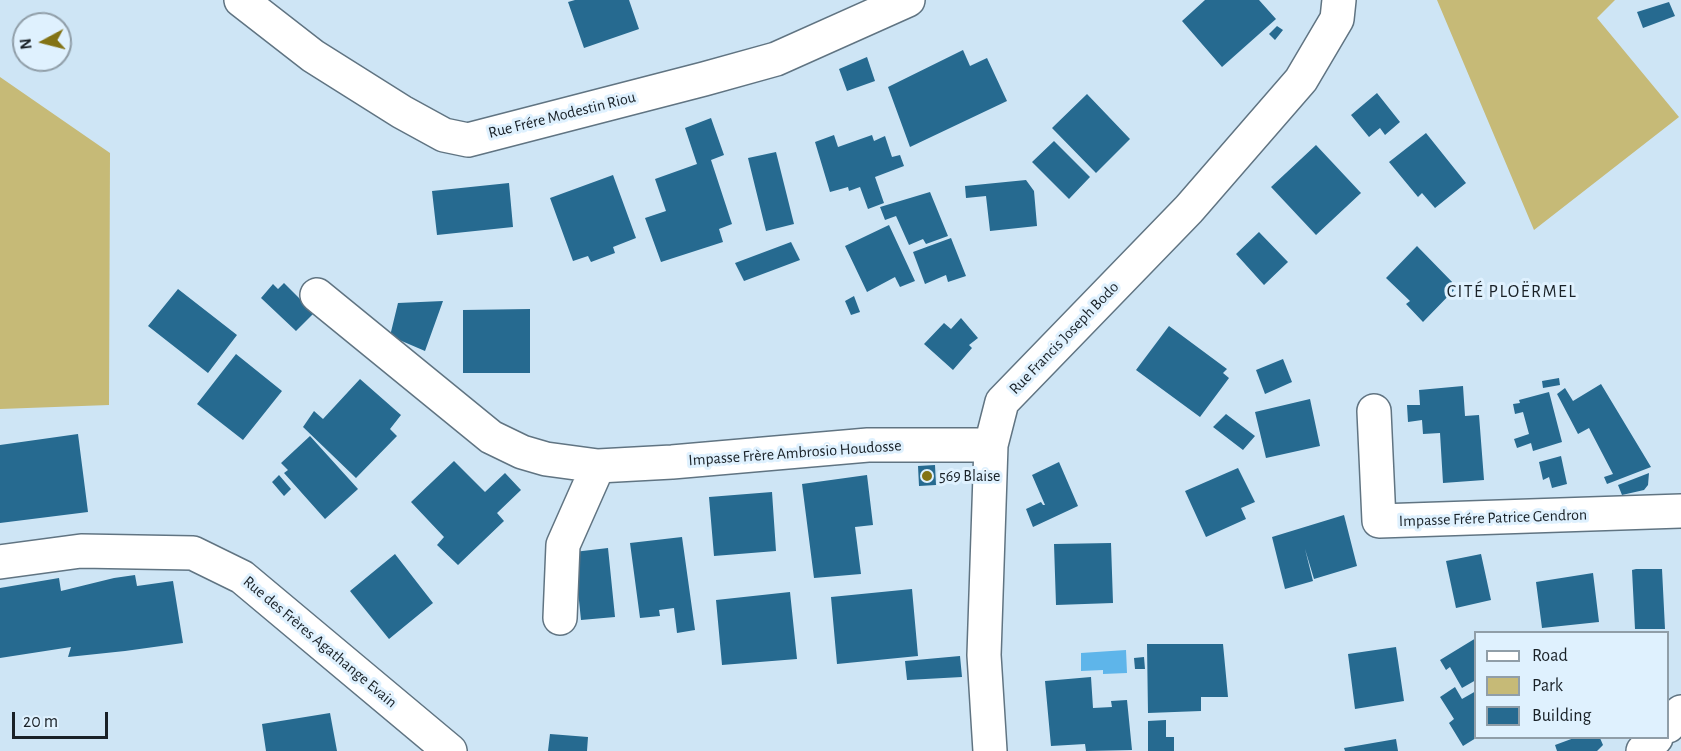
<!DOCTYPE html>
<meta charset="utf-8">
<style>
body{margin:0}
#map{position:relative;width:1681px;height:751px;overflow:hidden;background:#cee5f5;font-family:"Alegreya Sans",sans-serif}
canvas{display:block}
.legend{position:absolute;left:1474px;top:631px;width:195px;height:108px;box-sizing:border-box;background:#dff1fe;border:2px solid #909ea8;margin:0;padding:8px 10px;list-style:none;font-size:18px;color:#192127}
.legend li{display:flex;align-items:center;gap:12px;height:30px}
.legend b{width:30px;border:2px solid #909ea8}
.north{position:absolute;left:12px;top:12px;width:60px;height:60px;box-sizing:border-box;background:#dff1fe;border:2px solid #909ea8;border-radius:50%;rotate:263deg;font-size:16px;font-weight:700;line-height:24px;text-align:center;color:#192127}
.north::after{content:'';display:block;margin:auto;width:21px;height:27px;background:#837315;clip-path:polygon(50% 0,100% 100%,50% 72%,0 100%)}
.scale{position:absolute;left:12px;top:712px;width:96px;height:27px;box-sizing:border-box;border:3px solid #192127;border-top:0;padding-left:8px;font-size:18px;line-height:21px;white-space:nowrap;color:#192127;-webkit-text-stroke:4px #dff1fe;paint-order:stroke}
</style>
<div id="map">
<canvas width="1681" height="751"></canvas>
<ul class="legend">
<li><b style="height:8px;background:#fff"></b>Road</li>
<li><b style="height:16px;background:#c6ba77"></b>Park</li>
<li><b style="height:16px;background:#266a90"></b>Building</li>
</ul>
<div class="north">N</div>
<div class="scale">20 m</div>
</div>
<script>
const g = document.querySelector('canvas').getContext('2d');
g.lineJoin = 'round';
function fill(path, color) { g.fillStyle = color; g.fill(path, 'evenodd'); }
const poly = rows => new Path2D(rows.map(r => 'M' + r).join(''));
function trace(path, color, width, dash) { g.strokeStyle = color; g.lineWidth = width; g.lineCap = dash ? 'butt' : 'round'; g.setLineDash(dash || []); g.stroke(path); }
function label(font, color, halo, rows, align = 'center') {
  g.font = font + ' "Alegreya Sans",sans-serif'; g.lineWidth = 6; g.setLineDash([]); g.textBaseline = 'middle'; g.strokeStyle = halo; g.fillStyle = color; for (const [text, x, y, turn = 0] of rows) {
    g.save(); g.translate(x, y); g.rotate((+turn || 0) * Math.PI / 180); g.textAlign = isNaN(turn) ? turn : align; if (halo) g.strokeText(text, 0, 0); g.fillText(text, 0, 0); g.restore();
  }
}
fill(poly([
 [1437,0,1615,0,1597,18,1679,117,1534,230],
 [0,77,110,153,109,405,0,409]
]), '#c6ba77');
fill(poly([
 [1126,650,1127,673,1103,674,1103,670,1081,671,1081,653]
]), '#5eb5ea');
fill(poly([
 [575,0,629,0,639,29,584,48,568,2],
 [1205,0,1259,0,1276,19,1222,67,1182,21],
 [1669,2,1675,16,1643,28,1637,12],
 [1277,26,1283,30,1275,40,1269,34],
 [963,50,970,66,987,58,1007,101,910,147,888,87],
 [867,57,875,81,847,91,839,69],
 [1377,93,1400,122,1385,135,1380,128,1369,137,1351,115],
 [1087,94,1130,139,1096,173,1052,128],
 [711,118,724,155,711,160,732,224,719,229,723,242,661,262,645,218,666,211,655,179,697,164,685,128],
 [1426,133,1466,183,1435,208,1422,193,1418,197,1389,162],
 [834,135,838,147,872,135,874,141,885,136,892,157,900,155,904,166,875,177,884,203,868,209,860,187,849,191,848,187,830,192,815,142],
 [1054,141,1090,177,1069,199,1032,162],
 [1316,145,1361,193,1316,235,1271,187],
 [776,152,794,224,766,231,748,158],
 [613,175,636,238,613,247,615,253,591,262,588,256,573,261,550,198],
 [1026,180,1034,191,1037,226,990,231,986,196,966,198,965,186],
 [509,183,513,227,437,235,432,191],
 [930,192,948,236,926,244,923,239,909,245,896,216,885,220,880,207],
 [889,225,915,281,900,287,895,277,867,292,845,246],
 [1259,232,1288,262,1264,285,1236,254],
 [951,238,966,276,948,282,946,275,925,284,913,252],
 [791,242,800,260,744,281,735,263],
 [1417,246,1457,287,1423,322,1406,304,1410,301,1386,278],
 [284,283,314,313,296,331,261,298,273,284,278,289],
 [178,289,237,335,208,373,148,326],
 [854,296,860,312,851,315,845,301],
 [443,301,425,351,390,336,398,303],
 [530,309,530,373,463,373,463,310],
 [961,318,978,338,969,345,972,348,953,370,924,344,944,323,951,329],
 [1169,326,1227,369,1223,373,1229,378,1200,417,1136,370],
 [236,354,282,391,243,440,197,404],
 [1283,359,1292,382,1265,394,1256,370],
 [1559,378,1560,385,1543,388,1542,381],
 [360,379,401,415,390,429,397,436,356,478,303,427,314,411,323,419],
 [1601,384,1651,467,1607,484,1604,477,1613,474,1589,428,1578,434,1557,394,1565,388,1573,401],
 [1463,386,1465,416,1479,415,1484,480,1443,483,1440,433,1423,434,1422,420,1408,422,1407,405,1420,405,1419,390],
 [1549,392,1562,442,1533,451,1531,443,1517,448,1514,439,1529,434,1523,412,1515,414,1513,404,1520,403,1519,400],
 [1310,399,1320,446,1266,458,1255,412],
 [1226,414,1255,436,1243,450,1213,427],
 [78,434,88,512,0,523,0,445],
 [310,436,358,489,325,519,284,473,288,470,281,463],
 [1561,456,1567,484,1552,488,1549,477,1543,480,1539,462],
 [454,461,485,492,505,473,521,490,497,513,504,521,458,565,437,545,444,537,411,502],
 [1059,462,1078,506,1033,527,1026,509,1041,502,1043,505,1045,505,1032,475],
 [935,465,936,485,919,486,918,466],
 [1238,468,1255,502,1241,508,1246,519,1206,537,1185,491],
 [1649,473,1648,485,1644,490,1622,495,1618,485],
 [279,475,291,489,284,496,272,482],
 [867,475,873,525,855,527,861,574,814,578,802,484],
 [772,492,776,551,714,556,709,497],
 [1344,515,1357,566,1314,579,1305,549,1313,581,1285,589,1272,537],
 [682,537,695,630,677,633,674,608,659,610,660,616,640,618,630,543],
 [1111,543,1113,603,1056,605,1054,544],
 [608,548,615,617,581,620,574,552],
 [395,554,433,603,389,639,350,591],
 [1481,554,1491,600,1456,608,1446,561],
 [1636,569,1662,569,1665,629,1635,629,1632,570],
 [1593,573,1599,622,1542,628,1536,582],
 [135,575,137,586,173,581,183,643,125,651,68,657,71,647,0,658,0,588,59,578,61,591,114,578],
 [912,589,918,656,837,664,831,597],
 [790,592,797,659,722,665,716,600],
 [1476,638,1476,680,1462,688,1450,667,1446,670,1440,660],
 [1147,644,1223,644,1228,697,1201,697,1201,711,1148,713],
 [1396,647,1404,701,1355,709,1348,654],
 [960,656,962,677,907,680,905,661],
 [1144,657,1145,669,1135,669,1134,658],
 [1091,677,1093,708,1112,707,1111,701,1127,700,1132,750,1086,751,1085,744,1051,746,1045,681],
 [1455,687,1462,699,1476,691,1476,738,1463,746,1449,723,1454,719,1440,697],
 [330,713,337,751,266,751,262,724],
 [1166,720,1166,737,1174,737,1174,751,1148,751,1148,721],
 [550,734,588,737,587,751,548,751],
 [1574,738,1600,738,1603,745,1597,751,1557,751,1555,745],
 [1396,739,1398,751,1345,751,1344,748]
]), '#266a90');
const minor = poly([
 [241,0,313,56,402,112,444,135,468,140,704,79,776,59,908,0],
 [317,295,491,437,522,452,546,459,598,466,672,462,868,445,991,445],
 [1374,411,1379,521,1681,511],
 [0,562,81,551,193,553,242,577,450,751],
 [560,618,563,545,598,466],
 [1668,726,1681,712],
 [990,751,984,655,991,445,1002,402,1189,209,1301,80,1337,19,1339,0],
 [1643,751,1656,738]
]);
trace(minor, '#607482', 36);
trace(minor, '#fff', 33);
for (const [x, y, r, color] of [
 [927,476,6,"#837315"]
]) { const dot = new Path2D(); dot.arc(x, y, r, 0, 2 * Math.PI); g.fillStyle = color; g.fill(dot); trace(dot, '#dff1fe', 2); }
label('16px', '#192127', '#dff1fe', [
 ["Rue Frére Modestin Riou",562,115,-14],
 ["Rue Francis Joseph Bodo",1064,338,-46],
 ["Impasse Frère Ambrosio Houdosse",795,453,-4],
 ["Impasse Frére Patrice Gendron",1493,518,-2],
 ["Rue des Frères Agathange Evain",320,642,40]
]);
label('16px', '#192127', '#dff1fe', [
 ["569 Blaise",939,476]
], 'left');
g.letterSpacing = '1.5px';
label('18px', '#192127', '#dff1fe', [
 ["CITÉ PLOËRMEL",1512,292]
]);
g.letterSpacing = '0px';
</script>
